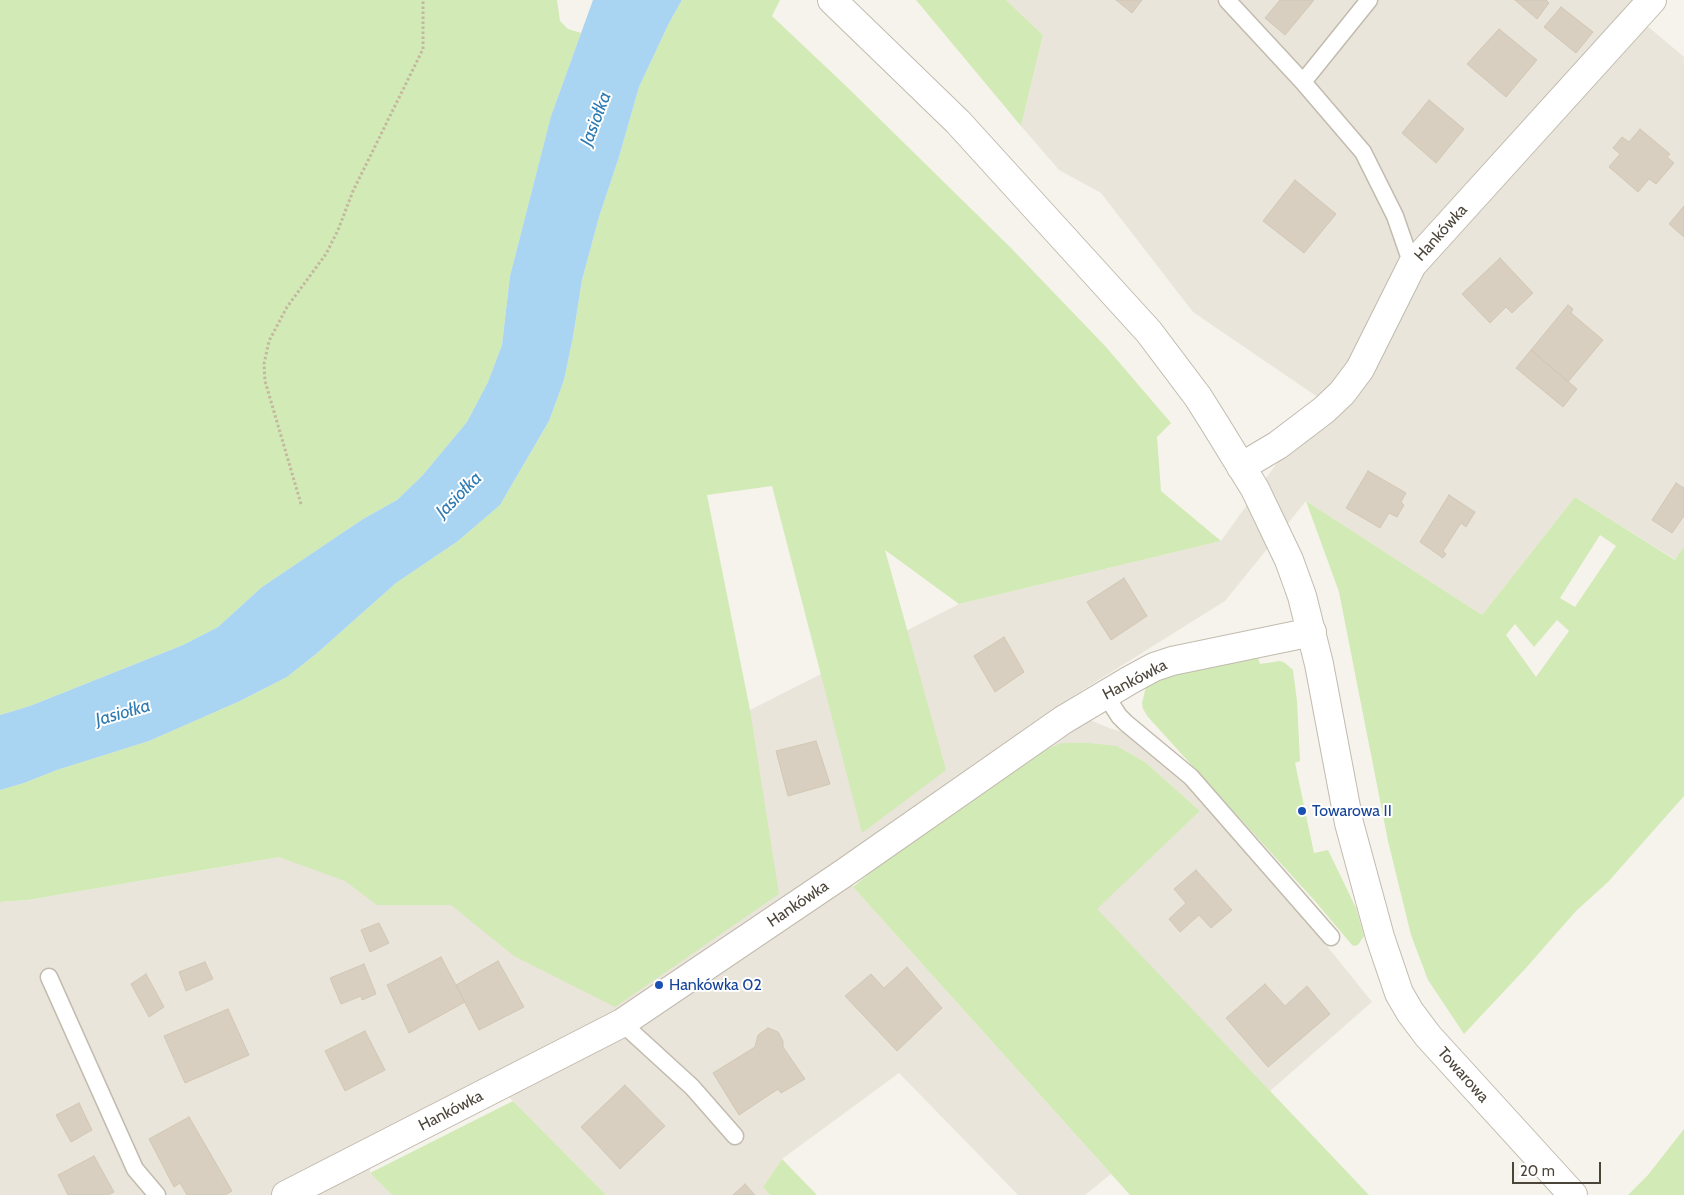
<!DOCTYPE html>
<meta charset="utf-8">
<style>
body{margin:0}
#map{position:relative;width:1684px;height:1195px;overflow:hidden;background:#f6f3ec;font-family:Cabin,sans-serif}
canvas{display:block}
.scale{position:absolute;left:1512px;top:1162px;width:89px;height:22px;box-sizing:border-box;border:2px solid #4b4439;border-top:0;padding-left:6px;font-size:15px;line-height:18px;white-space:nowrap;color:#4b4439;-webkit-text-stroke:4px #fff;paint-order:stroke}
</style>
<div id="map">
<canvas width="1684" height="1195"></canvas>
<div class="scale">20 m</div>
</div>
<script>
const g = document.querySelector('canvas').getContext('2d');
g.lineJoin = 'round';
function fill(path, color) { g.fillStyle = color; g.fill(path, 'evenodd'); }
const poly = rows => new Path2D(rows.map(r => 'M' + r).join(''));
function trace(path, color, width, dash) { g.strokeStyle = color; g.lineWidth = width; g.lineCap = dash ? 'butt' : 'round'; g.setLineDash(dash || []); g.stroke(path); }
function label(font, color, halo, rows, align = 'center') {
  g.font = font + ' Cabin,sans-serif'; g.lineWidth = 4; g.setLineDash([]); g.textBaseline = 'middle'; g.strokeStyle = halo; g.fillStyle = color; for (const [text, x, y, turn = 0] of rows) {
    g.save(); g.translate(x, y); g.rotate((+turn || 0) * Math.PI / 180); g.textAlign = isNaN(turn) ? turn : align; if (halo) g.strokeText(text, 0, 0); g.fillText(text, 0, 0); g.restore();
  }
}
fill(poly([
 [1006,0,1667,0,1645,24,1684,57,1684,546,1676,560,1575,497,1482,615,1306,501,1225,601,1057,706,1109,728,1145,738,1191,777,1372,1002,1270,1091,1096,909,1200,811,1145,762,1117,746,853,867,853,887,1111,1174,1085,1195,1018,1195,899,1073,782,1159,763,1187,770,1195,606,1195,498,1086,370,1152,370,1173,392,1195,0,1195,0,902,28,900,279,857,750,710,959,604,1221,541,1322,400,1193,312,1101,193,1059,170,1021,126,1043,35]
]), '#eae5da');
fill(poly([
 [0,0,557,0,560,21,568,29,581,33,551,116,510,276,502,345,488,382,467,422,422,476,397,500,363,519,262,587,218,627,183,645,30,706,0,715],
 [682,0,780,0,772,16,846,86,1010,247,1106,347,1171,423,1157,437,1161,491,1221,541,959,604,885,550,946,770,862,833,772,486,707,495,750,710,779,894,615,1007,514,956,451,905,377,905,345,881,279,857,28,900,0,902,0,790,24,783,57,770,149,741,240,701,287,677,316,654,396,583,458,541,500,505,549,421,564,380,573,337,582,280,599,217,619,157,639,87,669,23],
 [916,0,1006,0,1043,35,1021,126],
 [1575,497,1675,560,1684,546,1684,796,1608,882,1576,911,1525,969,1464,1034,1428,980,1411,935,1388,841,1339,592,1306,501,1482,615],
 [1600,535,1616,546,1575,607,1560,598],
 [1557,620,1569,631,1536,677,1506,635,1515,624,1534,647],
 [1257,655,1260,664,1280,661,1285,663,1293,670,1297,701,1300,761,1295,763,1314,853,1328,850,1356,908,1364,936,1358,945,1354,946,1352,945,1314,900,1148,717,1143,709,1142,703,1146,687,1156,678],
 [1061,743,1088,743,1117,746,1145,762,1200,811,1097,909,1369,1195,1130,1195,853,887,883,862,1031,757],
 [513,1101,606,1195,392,1195,370,1173],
 [1684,1129,1684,1195,1628,1195,1648,1175],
 [782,1159,817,1195,770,1195,763,1187]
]), '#d2eab5');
fill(poly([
 [593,0,682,0,669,23,639,87,619,157,599,217,582,280,573,337,564,380,549,421,500,505,458,541,396,583,316,654,287,677,240,701,149,741,57,770,24,783,0,790,0,715,30,706,183,645,218,627,262,587,363,519,397,500,422,476,467,422,488,382,502,345,510,276,551,116]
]), '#a9d4f2');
const building = poly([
 [1116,0,1142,0,1132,13,1116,0],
 [1280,0,1314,0,1285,35,1265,18,1280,0],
 [1515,0,1546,0,1549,3,1537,19,1515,0],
 [1561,7,1593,32,1576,53,1544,27,1561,7],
 [1499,29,1537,60,1506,97,1467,64,1499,29],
 [1429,100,1464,129,1436,163,1402,133,1429,100],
 [1640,129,1670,154,1667,157,1674,163,1656,184,1649,179,1638,192,1609,167,1620,154,1613,148,1622,137,1629,142,1640,129],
 [1295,180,1336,214,1304,253,1263,221,1295,180],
 [1684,206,1684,237,1669,224,1684,206],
 [1500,258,1533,293,1512,313,1506,307,1490,323,1462,294,1500,258],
 [1568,305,1573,309,1571,313,1603,340,1568,382,1531,350,1568,305],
 [1531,350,1577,389,1563,407,1516,368,1531,350],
 [1368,471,1406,493,1401,502,1404,505,1397,517,1389,513,1380,528,1346,508,1368,471],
 [1676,483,1684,488,1684,516,1672,533,1652,520,1676,483],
 [1449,495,1475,512,1466,527,1461,523,1443,551,1446,554,1443,558,1420,542,1449,495],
 [1124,578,1147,616,1111,640,1087,602,1124,578],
 [1004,637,1024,672,995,692,974,656,1004,637],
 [816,741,830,784,788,796,776,751,816,741],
 [1196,870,1232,910,1211,928,1199,915,1180,932,1169,919,1186,903,1174,889,1196,870],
 [379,923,389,943,370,952,361,930,379,923],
 [441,957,465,1002,409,1033,387,985,441,957],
 [498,961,524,1007,479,1030,456,985,498,961],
 [205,962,213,979,186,991,179,972,205,962],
 [364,964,376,994,362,1000,361,996,341,1004,330,978,364,964],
 [907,967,942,1008,897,1051,845,996,871,974,884,988,907,967],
 [146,974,164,1007,149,1017,131,984,146,974],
 [1265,984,1285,1006,1307,986,1330,1014,1268,1067,1226,1018,1265,984],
 [228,1009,249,1055,185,1083,164,1036,228,1009],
 [768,1028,778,1032,783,1041,783,1047,805,1079,781,1093,778,1089,739,1115,713,1073,755,1047,758,1035,768,1028],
 [365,1031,385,1070,345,1091,325,1051,365,1031],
 [625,1085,665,1126,620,1169,581,1127,625,1085],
 [79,1103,92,1130,71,1142,56,1115,79,1103],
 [189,1117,232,1191,225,1195,187,1195,180,1183,174,1187,149,1139,189,1117],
 [94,1156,114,1192,108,1195,68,1195,58,1175,94,1156],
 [745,1184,755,1195,733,1195,745,1184]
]);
fill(building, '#d8cfc1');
trace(building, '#d3c7b4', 1);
const lane = poly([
 [1227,0,1303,82,1363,152,1395,216,1412,265],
 [1303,82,1369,0],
 [1105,694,1119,716,1126,723,1191,777,1331,937],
 [49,977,135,1169,157,1195],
 [622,1023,692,1087,735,1136]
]);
const street = poly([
 [832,0,958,122,1149,332,1198,397,1215,424,1255,489,1289,560,1302,596,1319,664,1349,823,1380,937,1399,993,1410,1012,1428,1036,1573,1195],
 [1241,467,1278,445,1324,410,1342,393,1360,369,1412,265,1652,0],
 [286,1195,622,1023,844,873,1063,720,1130,680,1154,667,1172,661,1312,632]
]);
trace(lane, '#c2bbae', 19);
trace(street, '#c2bbae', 30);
trace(poly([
 [301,504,265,381,264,364,269,341,287,307,326,254,338,230,353,191,423,49,423,0]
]), '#c4b79f', 3, [2.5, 2.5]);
trace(lane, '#fff', 16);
trace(street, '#fff', 28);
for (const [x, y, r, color] of [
 [1302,811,5,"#1a4fb4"],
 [659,985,5,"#1a4fb4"]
]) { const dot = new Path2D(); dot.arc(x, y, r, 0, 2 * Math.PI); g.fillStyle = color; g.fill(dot); trace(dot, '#fff', 2); }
label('16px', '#4b4439', '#fff', [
 ["Hankówka",1441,233,-48],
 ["Hankówka",1135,680,-27],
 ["Hankówka",798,904,-34],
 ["Towarowa",1463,1075,48],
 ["Hankówka",451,1111,-27]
]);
label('16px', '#164399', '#fff', [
 ["Towarowa II",1312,811],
 ["Hankówka 02",669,985]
], 'left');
label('italic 18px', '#2e7ab2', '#fff', [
 ["Jasiołka",596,119,-69],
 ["Jasiołka",459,495,-45],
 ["Jasiołka",123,713,-16]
]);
</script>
